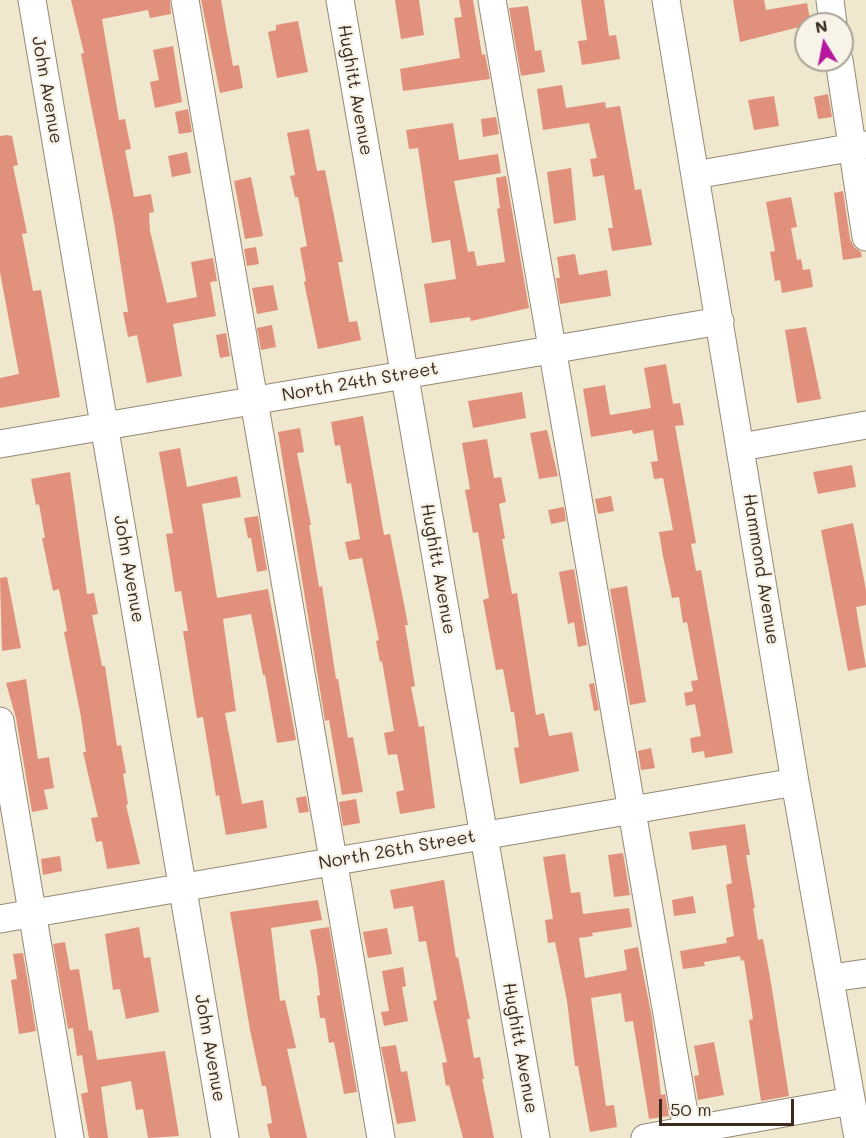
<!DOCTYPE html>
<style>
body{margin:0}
#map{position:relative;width:866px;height:1138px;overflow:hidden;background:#efe7ce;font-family:Mali,sans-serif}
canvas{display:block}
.north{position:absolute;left:794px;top:12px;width:60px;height:60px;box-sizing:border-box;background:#f7f3e8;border:2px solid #aca397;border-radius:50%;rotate:350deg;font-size:16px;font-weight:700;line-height:24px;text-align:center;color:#3b2a1e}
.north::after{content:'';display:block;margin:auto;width:21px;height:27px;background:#b5179e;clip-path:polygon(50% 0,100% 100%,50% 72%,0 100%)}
.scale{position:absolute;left:659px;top:1099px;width:135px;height:27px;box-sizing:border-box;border:3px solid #3b2a1e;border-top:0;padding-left:8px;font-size:18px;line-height:21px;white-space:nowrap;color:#3b2a1e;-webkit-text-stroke:4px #f7f3e8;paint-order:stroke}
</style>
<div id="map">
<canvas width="866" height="1138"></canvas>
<div class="north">N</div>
<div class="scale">50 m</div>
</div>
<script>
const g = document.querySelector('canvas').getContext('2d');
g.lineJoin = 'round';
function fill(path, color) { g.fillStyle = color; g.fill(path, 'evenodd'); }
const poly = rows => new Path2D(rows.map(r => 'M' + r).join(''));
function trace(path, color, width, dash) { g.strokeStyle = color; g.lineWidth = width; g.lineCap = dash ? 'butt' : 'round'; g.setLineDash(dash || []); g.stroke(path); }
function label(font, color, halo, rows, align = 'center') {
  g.font = font + ' Mali,sans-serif'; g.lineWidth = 5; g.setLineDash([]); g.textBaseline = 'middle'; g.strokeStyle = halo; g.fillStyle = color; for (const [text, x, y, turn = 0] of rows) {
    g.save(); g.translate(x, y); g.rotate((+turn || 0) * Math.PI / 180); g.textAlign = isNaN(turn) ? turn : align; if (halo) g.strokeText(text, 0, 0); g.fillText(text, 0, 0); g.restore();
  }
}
fill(poly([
 [71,0,170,0,171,14,150,18,148,10,102,19,119,120,125,119,131,149,125,150,134,197,151,194,154,212,149,213,150,231,167,303,197,297,191,262,213,258,217,281,210,282,216,316,173,324,182,376,147,383,137,335,128,337,123,312,128,312,114,222,81,54,84,53],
 [201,0,221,0,233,66,239,65,243,88,220,93],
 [395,0,419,0,424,35,401,39],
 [459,0,473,0,482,55,485,54,490,79,403,91,400,69,460,58,454,18,462,17],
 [581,0,604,0,609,36,616,35,620,59,582,65,578,41,587,40],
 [733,0,764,0,766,10,807,3,811,24,740,42],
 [528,6,535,51,541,50,545,72,521,76,509,8],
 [298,21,308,72,277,78,268,32,276,30,276,25],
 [173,46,182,102,155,108,150,82,159,80,153,50],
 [562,85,566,108,605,102,606,108,620,106,635,190,641,189,652,245,612,251,608,228,613,228,604,175,593,177,590,159,597,158,589,123,543,130,537,89],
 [828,94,832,117,818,119,814,97],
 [774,96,779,126,754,130,748,100],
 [188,109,192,132,179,134,175,112],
 [496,117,499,134,483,137,481,119],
 [453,123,459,160,498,154,501,173,454,181,468,252,474,251,477,266,505,262,497,209,500,208,496,178,506,176,529,308,471,321,470,317,430,323,424,284,456,279,450,240,432,243,418,148,409,149,406,130],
 [309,129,317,171,325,170,343,262,338,262,349,322,357,321,361,340,318,349,304,282,306,281,300,248,307,246,298,197,295,197,290,176,295,175,287,133],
 [7,135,12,136,18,165,13,166,27,233,22,234,33,291,41,290,60,397,0,408,0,378,19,374,0,272,0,136],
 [187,152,191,173,172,177,168,156],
 [571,168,576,220,554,224,547,172],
 [251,177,263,236,245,239,234,181],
 [843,191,850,239,854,247,861,252,862,257,843,260,834,193],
 [791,197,797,227,791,228,797,260,801,259,803,270,810,269,813,287,782,293,780,280,775,281,770,252,775,251,766,202],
 [256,247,259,264,247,266,244,249],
 [575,254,579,275,607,270,611,296,560,304,556,278,560,278,557,257],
 [273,285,278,310,257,314,252,288],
 [272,325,276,347,261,350,257,328],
 [806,327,821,399,797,403,785,330],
 [226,333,230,356,220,358,216,335],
 [666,364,673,404,680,403,684,425,675,426,696,543,691,544,696,571,701,570,733,753,705,758,704,751,692,753,690,738,701,736,695,704,686,706,684,693,693,691,691,681,698,680,687,622,683,623,679,597,672,598,663,556,659,532,673,530,663,478,654,479,651,462,658,461,653,430,633,434,632,430,591,437,583,389,605,385,610,415,651,408,644,368],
 [522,392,526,418,473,428,468,401],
 [363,416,384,535,390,534,404,604,408,625,405,625,415,686,411,687,419,727,424,726,435,808,400,814,396,792,404,790,397,754,388,755,384,733,394,731,382,661,380,662,376,641,379,640,362,558,349,560,345,542,360,539,351,483,347,484,340,445,335,446,331,422],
 [300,428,304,452,297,453,311,525,309,525,319,587,322,586,336,679,338,679,348,738,353,737,363,792,342,795,329,720,325,721,278,432],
 [547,430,558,476,539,479,530,433],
 [487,439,494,478,501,477,506,502,499,504,505,539,502,539,512,594,517,593,536,715,544,713,549,736,572,732,579,771,520,784,514,748,519,747,514,712,511,712,503,669,496,670,483,600,489,598,478,532,473,533,465,490,470,489,462,443],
 [180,448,187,487,237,476,241,497,202,504,217,598,268,589,296,740,277,743,265,675,263,675,251,614,223,619,236,711,225,713,242,804,263,800,267,828,226,835,219,795,216,796,203,717,197,718,183,631,188,631,181,591,175,592,166,534,173,533,159,452],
 [852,465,856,487,818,494,813,472],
 [70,472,87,594,94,593,98,614,92,615,102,666,105,666,117,746,121,745,126,773,123,774,128,804,126,805,140,864,107,869,102,841,96,842,91,818,98,817,83,752,86,752,81,717,64,632,67,631,59,589,53,591,42,538,45,538,39,504,36,505,31,479],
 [611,496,614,511,598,514,595,499],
 [564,507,566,521,551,524,548,510],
 [258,516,267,570,257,572,251,538,248,538,244,518],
 [853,523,866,590,866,605,856,607,866,667,848,671,821,530],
 [574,569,587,645,578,647,574,622,568,624,559,572],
 [7,577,21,648,2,651,0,578],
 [627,586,646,702,630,705,610,589],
 [26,679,38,759,49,757,54,788,44,790,48,809,32,812,16,718,6,683],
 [594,683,599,710,594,711,589,684],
 [651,748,655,768,641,770,638,751],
 [306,796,309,812,299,813,296,798],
 [356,799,360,823,343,826,339,802],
 [745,824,750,855,746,855,755,908,753,908,758,940,763,939,770,977,789,1096,761,1101,749,1020,753,1019,744,960,741,961,740,956,704,962,705,966,683,969,680,951,727,943,726,938,734,936,726,885,732,883,726,845,692,850,689,832],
 [623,853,630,895,614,897,608,855],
 [565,854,571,893,580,892,583,914,629,908,632,927,592,933,593,936,579,938,585,978,627,970,624,950,638,947,652,1018,661,1095,665,1094,669,1116,649,1119,633,1021,625,1022,621,993,591,998,606,1106,614,1105,617,1127,590,1132,578,1066,575,1066,567,1001,555,942,548,943,545,920,553,919,543,857],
 [60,856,62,871,43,875,41,859],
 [444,880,456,958,458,957,470,1019,467,1019,474,1058,480,1057,484,1079,482,1079,494,1138,463,1138,449,1085,446,1086,442,1063,447,1062,433,1001,437,1000,426,941,419,942,413,906,394,909,390,890],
 [693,896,696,913,674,916,672,900],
 [318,900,322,920,271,928,280,1001,285,1000,296,1048,287,1049,307,1138,270,1138,267,1124,272,1123,266,1086,262,1086,250,1030,230,912],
 [139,927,144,958,150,957,159,1012,126,1019,120,989,113,990,105,934],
 [329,927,357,1092,344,1094,334,1042,329,1043,325,1018,320,1018,317,996,320,995,317,969,310,930],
 [387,928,392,954,368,958,363,932],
 [65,942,70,970,79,969,89,1031,92,1030,97,1060,165,1051,179,1136,148,1138,143,1109,136,1110,131,1081,101,1087,108,1138,89,1138,81,1094,88,1092,82,1055,77,1056,73,1028,68,1029,53,944],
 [23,953,36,1031,19,1034,11,980,17,979,13,954],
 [403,967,406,986,402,987,408,1021,384,1026,381,1012,389,1011,382,971],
 [714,1042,724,1095,698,1100,694,1076,699,1075,694,1046],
 [396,1045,401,1072,407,1071,416,1121,397,1124,381,1047]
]), '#e1917b');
const minor = poly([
 [32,0,225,1138],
 [185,0,381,1138],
 [340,0,536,1138],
 [492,0,687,1130],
 [666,0,795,782,858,1138],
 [830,0,833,24],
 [839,60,866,237],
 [695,175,866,145],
 [0,444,720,321],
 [741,447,866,425],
 [0,721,70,1138],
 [0,919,795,782],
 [831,978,866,973],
 [645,1138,851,1101]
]);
trace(minor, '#958876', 29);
trace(minor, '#fff', 27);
label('18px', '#3b2a1e', '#f7f3e8', [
 ["John Avenue",47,90,80],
 ["Hughitt Avenue",355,90,80],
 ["North 24th Street",360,382,-10],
 ["John Avenue",129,569,80],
 ["Hughitt Avenue",438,569,80],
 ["Hammond Avenue",761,569,81],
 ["North 26th Street",397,850,-10],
 ["John Avenue",210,1048,80],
 ["Hughitt Avenue",520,1048,80]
]);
</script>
